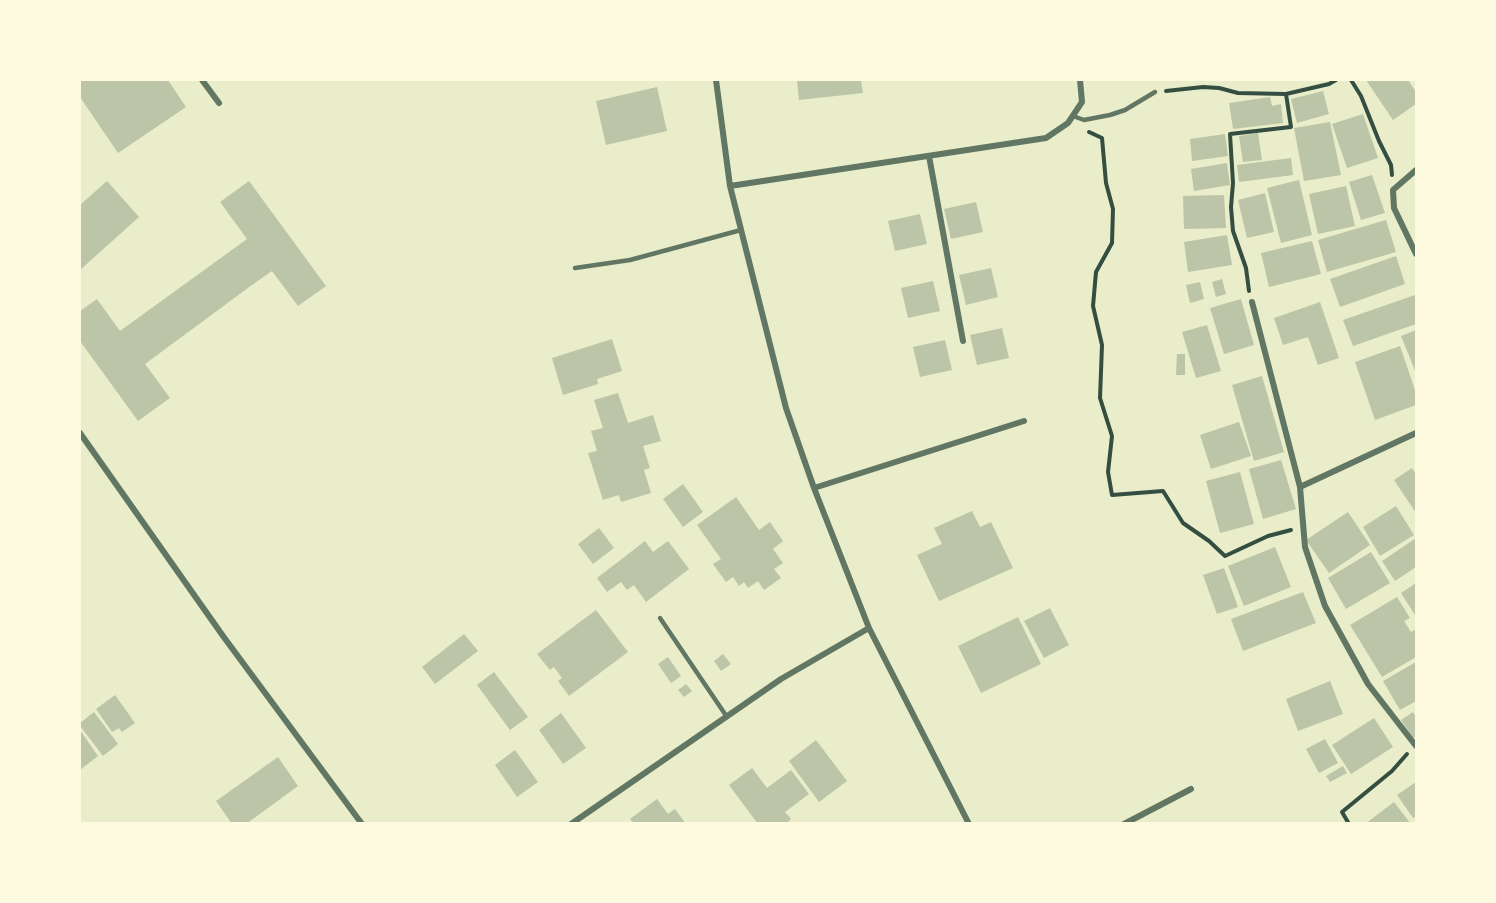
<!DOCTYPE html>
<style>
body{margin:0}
#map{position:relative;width:1496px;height:903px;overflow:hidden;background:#e9edc9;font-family:"Titillium Web",sans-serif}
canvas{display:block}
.frame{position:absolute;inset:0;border:81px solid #fefae0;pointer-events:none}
</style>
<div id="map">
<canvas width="1496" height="903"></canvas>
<div class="frame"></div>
</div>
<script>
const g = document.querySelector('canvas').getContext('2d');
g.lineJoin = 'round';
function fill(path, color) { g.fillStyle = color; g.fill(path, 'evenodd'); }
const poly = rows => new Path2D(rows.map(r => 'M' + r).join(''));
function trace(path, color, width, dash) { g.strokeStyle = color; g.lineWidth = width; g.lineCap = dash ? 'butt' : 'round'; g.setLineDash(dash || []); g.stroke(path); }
fill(poly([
 [80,80,168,80,186,107,118,153,80,97],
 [797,80,861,80,863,93,799,100],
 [1366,80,1408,80,1416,92,1416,104,1393,120],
 [657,87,667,131,606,145,596,101],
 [1323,91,1329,114,1297,123,1291,99],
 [1270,97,1272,106,1281,104,1283,123,1233,129,1229,103],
 [1363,114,1378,158,1347,168,1332,124],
 [1330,122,1341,175,1304,181,1294,128],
 [1258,133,1262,160,1243,162,1239,136],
 [1225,134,1228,156,1192,161,1190,139],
 [1291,158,1293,175,1239,182,1237,165],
 [1227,163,1230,185,1194,191,1191,169],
 [1372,175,1385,213,1361,220,1349,182],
 [1299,180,1312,235,1281,243,1267,188],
 [107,181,139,217,80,270,80,205],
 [249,181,326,286,298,306,272,271,252,285,145,364,170,398,138,421,80,341,80,311,97,299,120,331,247,239,220,202],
 [1346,186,1355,226,1318,234,1309,194],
 [1265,193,1274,232,1247,238,1238,200],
 [1224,195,1226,228,1184,229,1183,196],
 [976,202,983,232,951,239,944,209],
 [920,214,927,244,895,251,888,221],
 [1386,220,1396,252,1327,272,1318,240],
 [1227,235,1232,265,1188,272,1184,242],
 [1312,241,1321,274,1269,287,1261,253],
 [1396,256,1405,284,1340,307,1330,279],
 [991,268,998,297,966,305,959,275],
 [1222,279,1226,294,1216,297,1212,282],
 [933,281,940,311,908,318,901,288],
 [1200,282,1204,299,1190,303,1186,285],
 [1415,295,1416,300,1416,324,1353,346,1343,320],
 [1241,299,1254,345,1224,354,1210,308],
 [1320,302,1339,358,1318,365,1308,337,1283,345,1274,318],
 [1207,325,1221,371,1196,378,1182,332],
 [1002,328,1009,358,977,365,970,335],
 [1416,330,1416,373,1401,336],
 [612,339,622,371,597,379,598,384,563,395,552,358],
 [945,340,952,370,920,377,913,347],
 [1400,346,1416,393,1416,405,1375,420,1355,362],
 [1177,354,1185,354,1185,375,1176,375],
 [1262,376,1284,452,1254,461,1232,385],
 [618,393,628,423,653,415,661,441,643,446,650,468,644,470,651,493,621,502,619,495,603,500,588,453,597,451,591,431,603,428,594,400],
 [1239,422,1251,456,1211,469,1200,435],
 [1281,460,1296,509,1263,519,1249,469],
 [1412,468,1416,474,1416,513,1394,480],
 [1240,472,1254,524,1220,533,1206,481],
 [683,484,703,512,683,527,663,499],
 [736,497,759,530,770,522,783,541,773,549,783,563,774,569,781,578,764,590,758,581,748,588,744,582,739,586,733,577,726,582,713,564,721,559,697,525],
 [1396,506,1414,535,1380,556,1363,527],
 [972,511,980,527,991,522,1013,568,939,601,917,555,942,544,934,528],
 [1348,512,1370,545,1329,573,1306,540],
 [599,528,614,548,593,564,578,544],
 [1416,538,1416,567,1395,581,1382,561],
 [645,541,653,552,668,541,689,569,646,602,634,585,627,590,621,582,607,592,597,578],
 [1275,547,1291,587,1244,606,1228,566],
 [1371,552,1390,583,1346,609,1328,578],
 [1224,568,1238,607,1217,614,1203,575],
 [1416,583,1416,613,1415,615,1401,593],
 [1303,592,1316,623,1243,651,1231,619],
 [1397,597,1410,618,1404,621,1411,632,1416,629,1416,657,1382,677,1350,625],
 [1050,608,1069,645,1044,658,1024,621],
 [596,610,628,652,569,696,558,681,562,678,554,667,550,670,537,654],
 [1018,617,1041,664,981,693,958,646],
 [464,634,478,651,435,684,422,667],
 [723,654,731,664,721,671,714,661],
 [668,657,681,676,671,683,658,664],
 [1416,662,1416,701,1400,710,1383,681],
 [494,672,528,717,510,730,477,685],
 [1330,681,1343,714,1298,731,1286,699],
 [686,684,692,691,684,697,678,690],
 [115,695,135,723,122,732,119,728,112,732,96,709],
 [94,712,118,744,103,756,80,726,80,723],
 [1413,712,1416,717,1416,736,1413,738,1401,720],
 [561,713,586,748,563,764,539,730],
 [1374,718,1393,747,1351,774,1332,745],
 [80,730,98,756,80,770],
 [1325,739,1338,763,1319,773,1306,749],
 [816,740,847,781,819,802,789,761],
 [515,750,538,782,517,797,495,765],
 [278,757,298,786,246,824,232,824,216,801],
 [1343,766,1347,773,1330,782,1326,776],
 [752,768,767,788,791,770,809,794,785,812,791,819,786,824,758,824,729,785],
 [1416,782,1416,816,1413,818,1397,795],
 [657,799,668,814,675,809,686,824,634,824,630,819],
 [1394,802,1411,824,1365,824]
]), '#bcc5a7');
trace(poly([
 [1351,80,1361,96,1379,141,1391,165,1392,175],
 [1166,91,1203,87,1219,88,1238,93,1286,94,1329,84,1336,80],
 [1089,132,1102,138,1106,183,1113,209,1112,243,1096,272,1093,306,1102,345,1100,398,1112,436,1108,472,1112,495,1163,491,1183,523,1209,541,1225,556,1268,536,1291,530],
 [1249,291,1246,268,1233,231,1231,207,1233,183,1230,134,1291,127,1286,94],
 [1349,824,1342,812,1392,771,1407,754]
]), '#344e41', 4);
trace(poly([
 [1073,116,1084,120,1110,115,1125,110,1155,92],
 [575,268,630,260,741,230],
 [660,618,727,717]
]), '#617663', 4.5);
trace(poly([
 [202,80,219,103],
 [716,80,730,186,786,408,814,488,869,628,969,824],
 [929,156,963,341],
 [1416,170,1393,190,1394,208,1416,254],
 [730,186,1046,138,1068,123,1082,102,1080,80],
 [1252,302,1300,487,1305,547,1325,606,1368,684,1416,746],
 [80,433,223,636,362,824],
 [1300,487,1416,433],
 [814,488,1024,421],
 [571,824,781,679,869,628],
 [1124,824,1191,789]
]), '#617663', 6);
</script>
